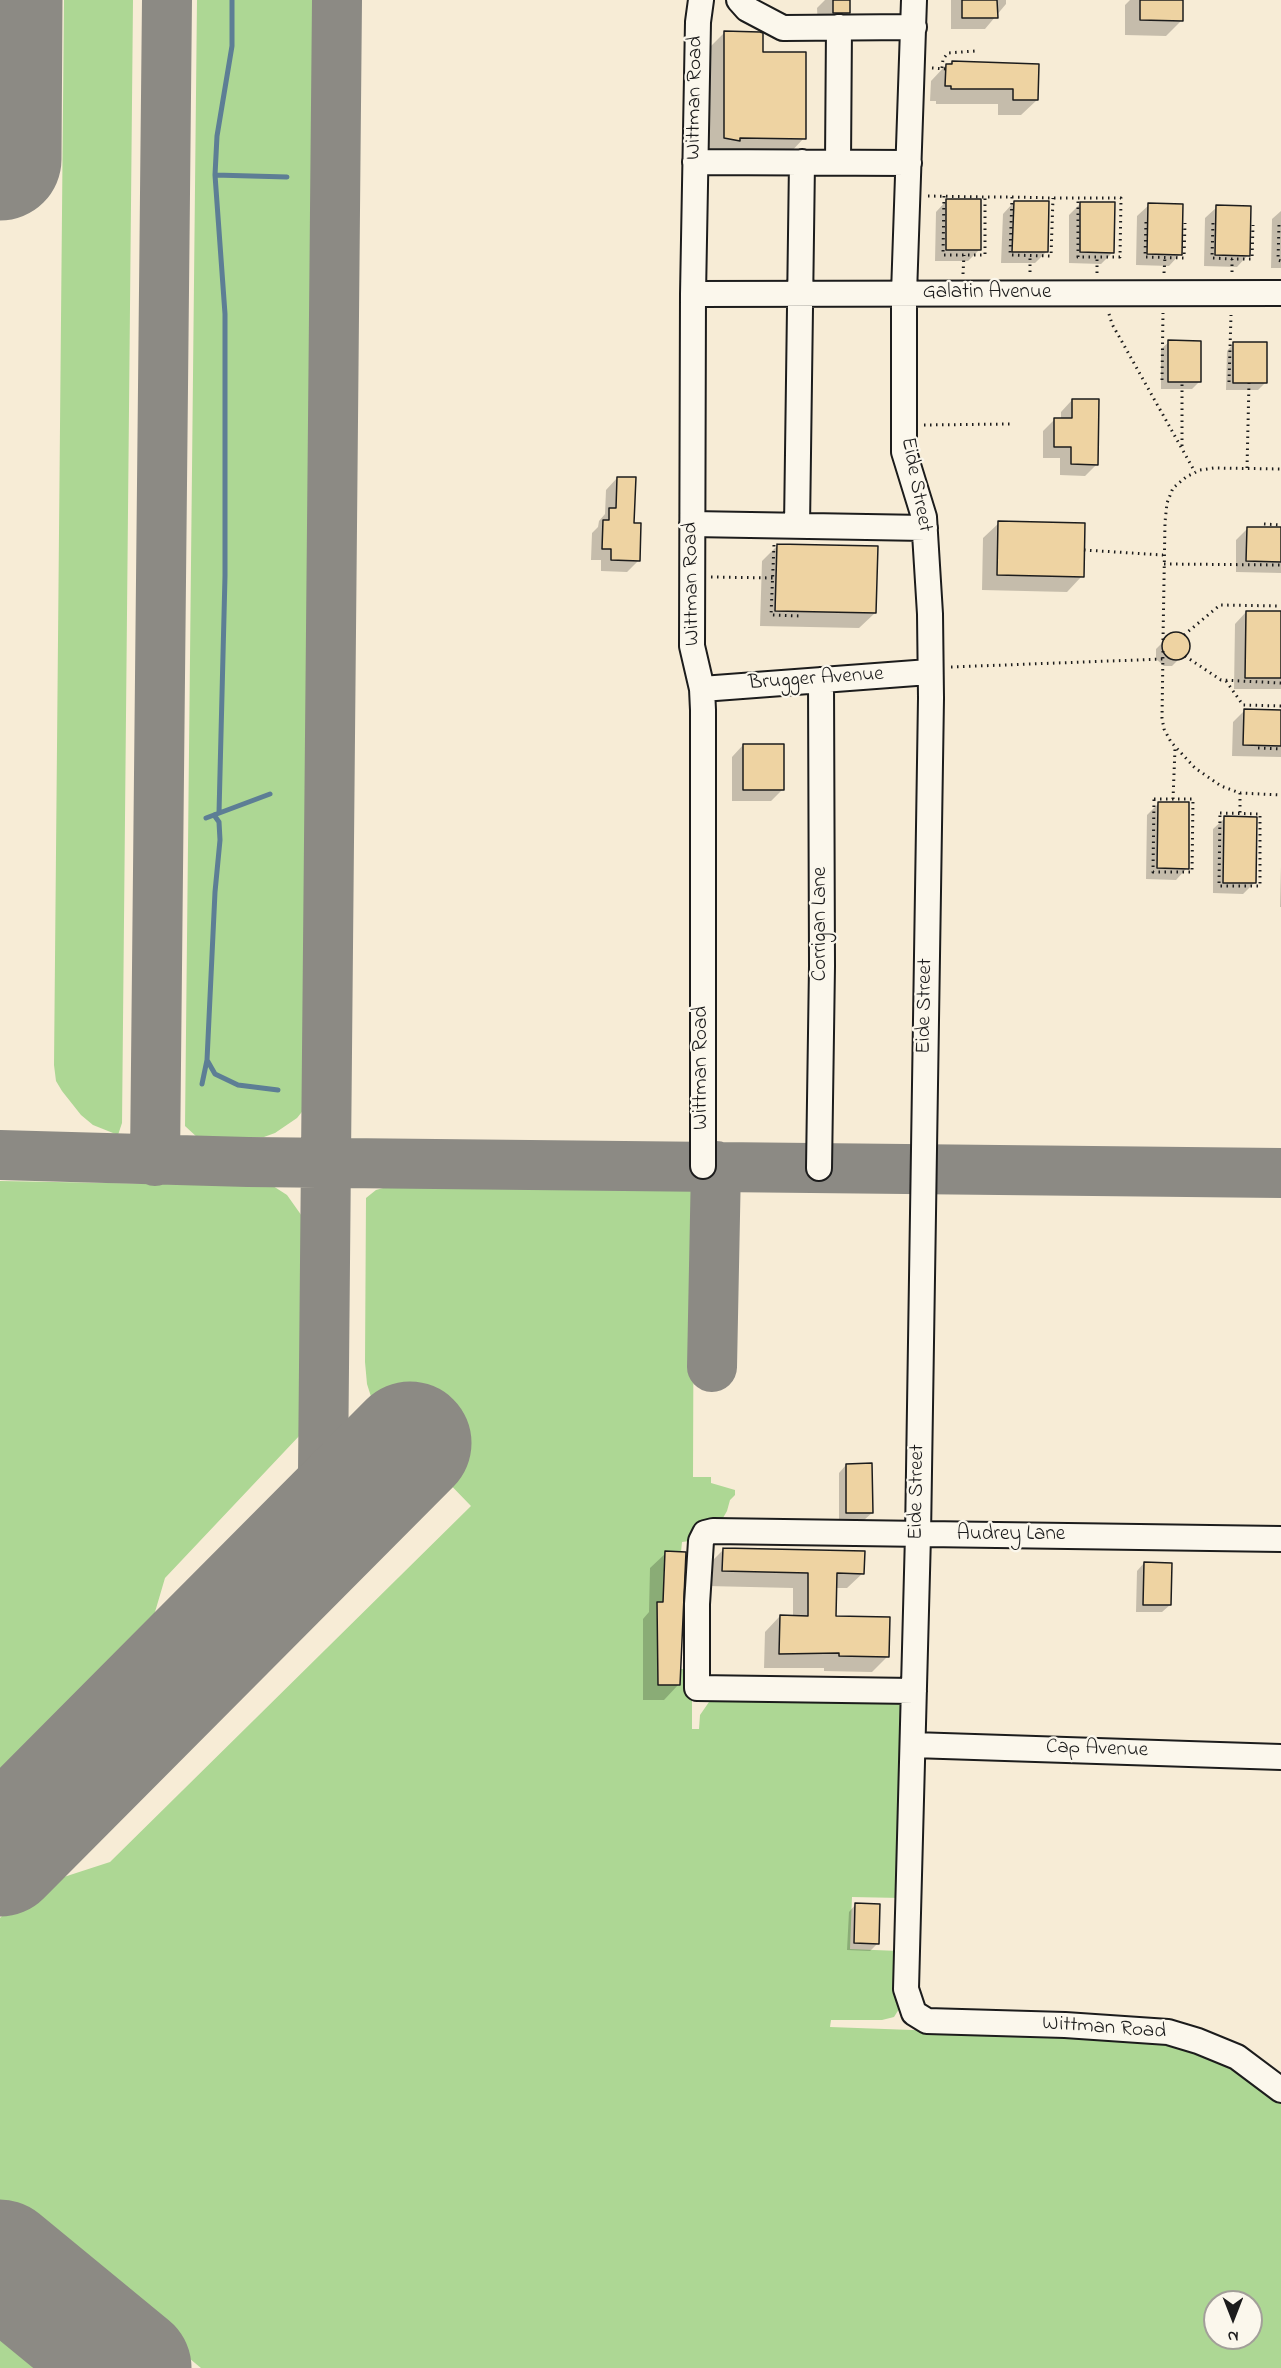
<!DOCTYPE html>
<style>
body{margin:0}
#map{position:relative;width:1281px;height:2368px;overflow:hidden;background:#fbf7ec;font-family:"Indie Flower",sans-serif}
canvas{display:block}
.north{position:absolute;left:1203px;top:2290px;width:60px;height:60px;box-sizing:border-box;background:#fbf7ec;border:2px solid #a29f99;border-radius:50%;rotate:180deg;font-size:16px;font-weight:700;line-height:24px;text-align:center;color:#1c1c1c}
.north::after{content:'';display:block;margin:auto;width:21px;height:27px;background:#1c1c1c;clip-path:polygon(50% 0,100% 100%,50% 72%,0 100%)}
</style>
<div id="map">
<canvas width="1281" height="2368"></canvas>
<div class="north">N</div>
</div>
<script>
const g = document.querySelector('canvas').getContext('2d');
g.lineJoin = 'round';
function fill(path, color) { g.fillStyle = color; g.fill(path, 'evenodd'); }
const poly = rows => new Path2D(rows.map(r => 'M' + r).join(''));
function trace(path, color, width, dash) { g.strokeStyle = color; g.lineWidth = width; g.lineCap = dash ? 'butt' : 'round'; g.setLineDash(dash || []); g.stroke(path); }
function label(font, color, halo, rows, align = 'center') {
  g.font = font + ' "Indie Flower",sans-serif'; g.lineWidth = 4.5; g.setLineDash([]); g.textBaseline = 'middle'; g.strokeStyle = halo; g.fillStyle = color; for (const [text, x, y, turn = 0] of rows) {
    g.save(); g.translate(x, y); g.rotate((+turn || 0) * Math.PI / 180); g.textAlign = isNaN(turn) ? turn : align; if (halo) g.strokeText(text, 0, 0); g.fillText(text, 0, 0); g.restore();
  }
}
fill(poly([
 [0,0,1281,0,1281,2368,0,2368],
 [1215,2302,1251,2302,1251,2338,1215,2338]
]), '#f7ecd6');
fill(poly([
 [64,0,133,0,122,1123,118,1135,93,1125,81,1115,62,1091,56,1081,54,1065],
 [197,0,322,0,312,1084,311,1095,305,1108,297,1118,275,1133,264,1137,198,1138,185,1126],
 [0,1181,273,1186,287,1195,304,1219,309,1232,308,1404,306,1421,301,1434,165,1578,145,1646,0,1794],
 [448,1182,694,1183,693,1477,711,1477,711,1483,735,1490,735,1495,730,1500,727,1511,720,1523,699,1523,693,1528,689,1541,682,1542,681,1552,665,1552,663,1602,657,1603,657,1669,670,1669,670,1685,680,1685,680,1669,688,1669,692,1680,692,1729,699,1729,700,1715,709,1702,721,1694,892,1696,905,1706,901,1898,852,1897,850,1949,899,1951,897,2004,899,2009,894,2017,882,2020,831,2020,830,2027,1132,2038,1168,2043,1203,2054,1236,2069,1274,2096,1281,2103,1281,2368,201,2368,0,2202,0,1918,30,1888,110,1862,471,1506,374,1406,367,1384,365,1362,366,1198,376,1190,390,1186],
 [1215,2302,1251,2302,1251,2338,1215,2338],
 [0,2314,65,2368,0,2368]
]), '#add794');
fill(poly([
 [825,0,850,0,850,11,835,27,818,28,817,8],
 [951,0,1006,0,1006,4,985,29,951,29],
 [1130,0,1182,0,1182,20,1166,36,1125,35,1125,5],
 [724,33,761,53,804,138,789,154,709,153,709,48],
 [952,62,1037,65,1037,100,1021,115,998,115,998,104,936,104,936,101,930,101,931,81,946,65],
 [947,200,979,250,968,261,935,261,936,212],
 [1014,202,1046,252,1035,263,1001,263,1003,214],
 [1081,203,1113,252,1101,264,1069,263,1069,215],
 [1149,205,1180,254,1169,266,1136,265,1137,216],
 [1217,207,1248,255,1237,267,1204,266,1205,218],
 [1281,211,1281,268,1271,268,1272,219],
 [1169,342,1199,382,1192,389,1161,389,1161,349],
 [1234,343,1265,383,1258,390,1226,390,1227,351],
 [1072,400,1097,464,1085,476,1060,475,1060,458,1043,458,1043,431,1055,419,1061,419,1061,412],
 [617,478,633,524,639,560,627,572,601,571,601,560,591,560,592,533,598,527,599,521,605,514,606,490],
 [999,523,1082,576,1067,592,982,590,983,538],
 [1248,528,1281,529,1281,573,1236,572,1236,540],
 [777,546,875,613,859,628,760,626,762,561],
 [1246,612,1281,613,1281,689,1234,689,1235,624],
 [1171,634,1181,634,1188,641,1188,650,1172,666,1164,666,1156,659,1156,649],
 [1245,710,1281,711,1281,757,1232,756,1233,722],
 [743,745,783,789,771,801,732,801,732,757],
 [1159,803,1187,868,1176,880,1146,879,1147,815],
 [1225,818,1255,882,1243,894,1213,893,1213,829],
 [1281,866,1281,907,1280,907],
 [846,1465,872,1513,864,1520,839,1520,839,1473],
 [723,1550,863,1573,847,1588,835,1588,835,1618,888,1656,872,1672,824,1671,824,1668,764,1668,765,1632,780,1616,793,1617,793,1588,707,1586,708,1565],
 [666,1553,679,1684,664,1700,643,1700,643,1619,649,1612,650,1568],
 [1144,1563,1170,1605,1162,1612,1136,1612,1137,1571],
 [856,1904,877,1944,870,1951,847,1950,849,1912]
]), '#0003');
trace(poly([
 [215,175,287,177],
 [219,813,225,576,225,314,215,175,217,136,232,46,232,0],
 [214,815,219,822,220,840,215,892,207,1060,215,1074,238,1085,278,1090],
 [206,818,270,794],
 [202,1084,207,1060]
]), '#5d7e95', 5);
trace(poly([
 [0,1155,248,1162,1281,1173],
 [155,1161,167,0],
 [712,1367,716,1166],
 [296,1558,319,1524,323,1472,337,0]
]), '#8c8a84', 50);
trace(poly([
 [0,159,1,0],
 [0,1855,410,1443],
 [0,2261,130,2368]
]), '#8c8a84', 123);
const building = poly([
 [833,0,850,0,850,13,833,13,833,0],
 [962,0,997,0,998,18,962,18,962,0],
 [1140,0,1183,0,1183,21,1140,20,1140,0],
 [724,31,760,32,763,33,763,52,806,52,806,139,740,138,740,141,724,138,724,31],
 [952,61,1039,64,1038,100,1013,100,1013,89,951,89,951,86,945,86,946,64,952,64,952,61],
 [946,199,981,199,981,250,946,250,946,199],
 [1014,201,1049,201,1048,252,1012,252,1014,201],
 [1080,202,1115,202,1114,253,1080,252,1080,202],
 [1148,203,1183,204,1182,255,1147,254,1148,203],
 [1216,205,1251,206,1250,256,1215,255,1216,205],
 [1168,340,1201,341,1201,382,1168,382,1168,340],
 [1233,342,1267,342,1267,383,1233,383,1233,342],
 [1072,399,1099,399,1098,465,1071,464,1071,447,1054,447,1054,418,1072,418,1072,399],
 [617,477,636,477,634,523,641,523,640,561,611,560,611,549,602,549,603,520,609,520,609,508,616,508,617,477],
 [998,521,1085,523,1084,577,997,575,998,521],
 [1247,527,1281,527,1281,562,1246,561,1247,527],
 [777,544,878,546,876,613,775,611,777,544],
 [1246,611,1281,611,1281,678,1245,678,1246,611],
 '1162 646a14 14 0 1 1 28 0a14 14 0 1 1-28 0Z',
 [1244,709,1281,710,1281,746,1243,745,1244,709],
 [743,744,784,744,784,790,743,790,743,744],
 [1158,802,1189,802,1189,869,1157,868,1158,802],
 [1224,816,1257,817,1256,883,1223,883,1224,816],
 [872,1463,873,1513,846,1513,846,1464,872,1463],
 [723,1548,865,1551,864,1574,837,1573,836,1616,890,1617,889,1657,839,1656,839,1653,779,1654,780,1615,808,1616,808,1573,722,1571,723,1548],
 [665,1551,686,1552,680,1685,658,1685,657,1602,663,1602,665,1551],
 [1144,1562,1172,1563,1171,1605,1143,1605,1144,1562],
 [855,1903,880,1904,879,1944,854,1943,855,1903]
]);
fill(building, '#eed3a2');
trace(building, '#1c1c1c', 1.5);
const minor = poly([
 [701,0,698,22,693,294,692,646,702,689,703,710,703,1166],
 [739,0,747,9,783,28,914,27],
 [914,0,904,294,904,452,924,517,930,614,931,698,918,1535,906,1989,914,2013,927,2021,1065,2025,1168,2032,1198,2041,1237,2057,1281,2090],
 [695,162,909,163],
 [838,162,839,27],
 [693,294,1281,293],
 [692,524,925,528],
 [797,526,802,162],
 [702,689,929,672],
 [819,1168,822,966,821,680],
 [914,1691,697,1688,697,1604,701,1541,705,1533,713,1531,1281,1539],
 [913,1745,1281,1757]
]);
trace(minor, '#1c1c1c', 28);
trace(poly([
 [932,68,946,69],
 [942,68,943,59,948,53,975,51],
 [928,196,985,197,1012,197,1053,198,1121,198,1120,257,1078,257,1078,198],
 [944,196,943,255,985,255,985,197],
 [1012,197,1010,255,1051,256,1053,198],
 [1146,222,1145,257,1184,258,1185,223],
 [1213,223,1212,258,1232,259,1252,259,1253,225],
 [1279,225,1278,260,1281,261],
 [1030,272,1030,256],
 [1232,272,1232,259],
 [1097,273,1097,257],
 [1164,273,1165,257],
 [963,274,964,255],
 [1109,314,1112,324,1195,472],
 [1162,380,1163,313],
 [1229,382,1231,315],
 [924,425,1010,424],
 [1182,446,1182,382],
 [1247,468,1249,383],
 [1264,524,1281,525],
 [774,545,771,615,801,616],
 [1084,550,1163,555],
 [1164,564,1281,565],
 [711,577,773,578],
 [1184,635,1220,605,1281,606],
 [1163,640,1165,522,1167,503,1173,488,1186,477,1200,470,1214,468,1281,469],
 [1163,651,1162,718,1164,729,1171,742,1195,768,1221,786,1240,793,1281,795],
 [1185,656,1221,680,1281,683],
 [951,667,1163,659],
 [1226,681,1243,705,1281,706],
 [1258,748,1281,749],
 [1240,793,1240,814],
 [1154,799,1193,799,1192,872,1153,872,1154,799],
 [1173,799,1175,749],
 [1220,813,1260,814,1260,886,1219,886,1220,813]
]), '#1c1c1c', 3, [1.5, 4.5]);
trace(minor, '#fbf7ec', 24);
label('21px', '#1c1c1c', '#fbf7ec', [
 ["Wittman Road",696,98,-89],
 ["Galatin Avenue",987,294],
 ["Eide Street",915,485,79],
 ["Wittman Road",693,584,-91],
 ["Brugger Avenue",816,680,-4],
 ["Corrigan Lane",822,924,-90],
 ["Eide Street",926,1006,-89],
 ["Wittman Road",703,1068,-90],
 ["Eide Street",918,1492,-89],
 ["Audrey Lane",1011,1536],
 ["Cap Avenue",1097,1750,2],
 ["Wittman Road",1104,2029,4]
]);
</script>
